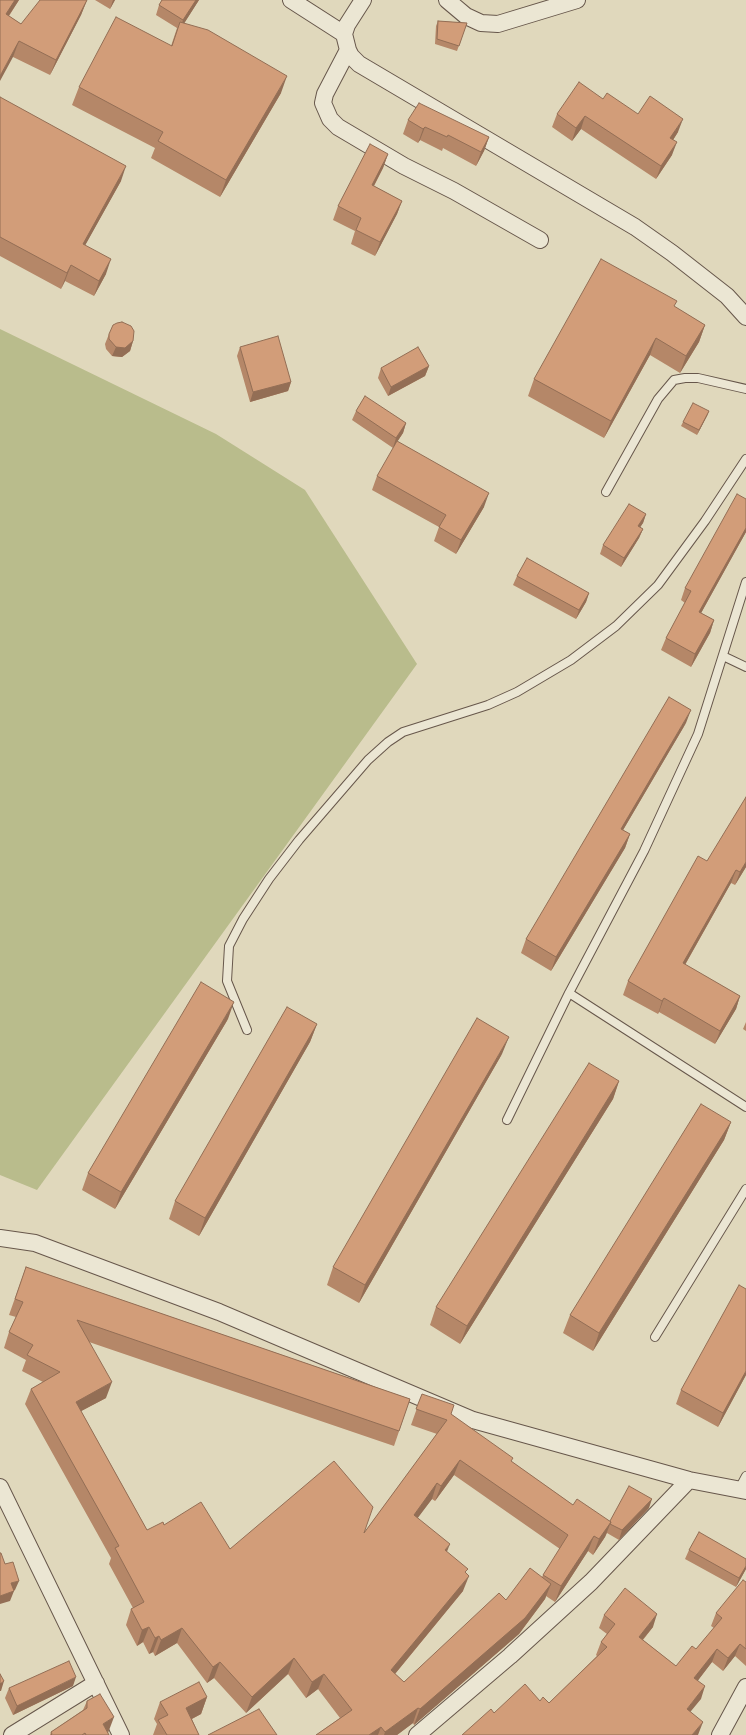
<!DOCTYPE html>
<style>
body{margin:0}
canvas{display:block;background:#e0d8bc}
</style>
<canvas width="746" height="1735"></canvas>
<script>
const g = document.querySelector('canvas').getContext('2d');
g.lineJoin = 'round';
function fill(path, color) { g.fillStyle = color; g.fill(path, 'evenodd'); }
const poly = rows => new Path2D(rows.map(r => 'M' + r).join(''));
function trace(path, color, width, dash) { g.strokeStyle = color; g.lineWidth = width; g.lineCap = dash ? 'butt' : 'round'; g.setLineDash(dash || []); g.stroke(path); }
fill(poly([
 [0,329,216,434,305,490,417,664,37,1190,0,1175]
]), '#b9bc8c');
const lane = poly([
 [606,492,658,399,674,380,685,378,698,378,746,389],
 [723,656,746,667],
 [569,993,746,1107],
 [247,1030,227,981,229,946,243,919,269,879,299,840,368,760,388,742,403,732,488,705,517,692,571,660,616,626,658,585,705,521,746,459],
 [507,1120,569,993,644,851,698,734,746,582],
 [655,1337,746,1189],
 [739,1489,746,1476]
]);
const street = poly([
 [291,0,344,34],
 [363,0,347,25,344,34,348,50,351,56,359,64,635,227,672,253,727,296,746,317],
 [447,0,466,16,481,23,498,24,577,0],
 [348,50,325,94,323,103,330,119,338,127,404,166,454,191,540,240],
 [0,1238,35,1243,219,1312,473,1420,689,1480,746,1491],
 [0,1487,121,1735],
 [12,1735,96,1683],
 [417,1735,510,1656,591,1582,689,1480],
 [720,1735,746,1687]
]);
trace(lane, '#67574b', 10);
trace(street, '#67574b', 18);
trace(lane, '#ebe6d3', 8);
trace(street, '#ebe6d3', 16);
fill(poly([
 [0,0,19,0,9,16,21,24,87,0,81,15,50,75,13,57],
 [95,0,115,0,110,9],
 [162,0,199,0,184,23,281,93,220,197,151,158,155,148,72,105,79,87,171,46,177,28,156,15,159,5],
 [438,21,467,23,457,51,435,44,436,26],
 [0,97,121,181,85,245,106,274,94,296,65,281,61,289,0,256],
 [603,99,678,132,673,140,672,155,656,179,581,129,572,141,552,127,557,114],
 [408,120,489,137,484,151,476,166,443,148,442,151,420,140,418,143,403,134],
 [388,154,383,168,374,186,402,201,397,214,375,256,351,244,355,231,333,220,338,206],
 [675,307,705,325,699,342,680,373,650,355,604,438,528,396,534,379],
 [109,334,133,341,130,351,122,357,112,356,106,349,105,344],
 [240,347,291,382,288,391,250,402,237,356],
 [429,366,425,376,388,396,378,378,381,368],
 [356,411,406,423,403,433,393,448,352,420],
 [709,411,707,416,697,435,681,426,683,422],
 [377,476,484,507,456,554,434,541,439,527,372,490],
 [746,499,746,532,701,613,714,620,710,633,691,667,661,650,666,638,685,603,681,600,685,588],
 [646,514,643,523,640,527,643,529,639,538,621,567,600,554,603,545],
 [517,576,589,593,586,602,576,619,513,585],
 [686,723,623,830,630,834,625,848,551,971,521,953,526,939],
 [707,861,746,867,735,885,731,883,685,965,740,996,736,1009,715,1044,659,1012,658,1014,623,995,628,981],
 [228,1019,115,1209,82,1190,88,1173],
 [746,1022,746,1031,743,1029],
 [317,1024,310,1042,199,1236,169,1219,175,1201],
 [502,1054,359,1303,327,1285,333,1267],
 [619,1081,613,1099,460,1344,430,1325,436,1307],
 [731,1122,724,1140,593,1351,563,1333,570,1315],
 [26,1267,410,1399,394,1446,89,1342,106,1398,81,1411,147,1530,164,1525,230,1549,364,1533,437,1434,411,1425,422,1394,451,1414,512,1462,573,1505,610,1521,649,1508,619,1540,607,1533,605,1537,593,1555,588,1551,555,1602,546,1596,545,1599,519,1634,414,1725,413,1723,397,1735,316,1735,340,1718,318,1689,306,1698,288,1674,246,1713,214,1678,207,1683,177,1643,155,1656,153,1652,149,1654,143,1642,137,1646,126,1625,131,1609,133,1608,109,1564,111,1558,25,1404,31,1389,43,1382,22,1371,26,1360,4,1348,9,1332,16,1317,9,1315],
 [454,1475,560,1549,543,1575,542,1577,506,1600,404,1682,395,1674,463,1591,447,1552,417,1518,432,1499,435,1501],
 [746,1375,718,1427,676,1404,681,1390],
 [689,1550,746,1569,736,1587,685,1559],
 [746,1582,746,1666,735,1656,723,1671,712,1662,698,1680,701,1699,494,1713,540,1701,549,1703,597,1656,596,1655,601,1642,607,1634,599,1628,604,1615,653,1627,643,1640,676,1666,696,1649,714,1628,711,1626,716,1613],
 [73,1686,13,1715,5,1698,9,1688],
 [207,1697,201,1714,192,1719,199,1735,153,1735,157,1724,154,1719,160,1702],
 [87,1701,109,1735,50,1735,51,1732,83,1710]
]), '#b58768');
fill(poly([
 [15,0,19,0,0,29,6,14],
 [87,0,81,15,50,75,56,60],
 [113,0,115,0,110,9],
 [196,0,199,0,180,30,183,20],
 [19,41,13,57,0,81,0,76],
 [287,76,281,93,220,197,226,180],
 [585,116,581,129,572,141,576,128],
 [683,119,678,132,666,151,670,138],
 [425,127,420,140,418,143,423,129],
 [489,137,484,151,476,166,481,152],
 [677,142,672,155,656,179,661,166],
 [388,154,383,168,367,199,372,185],
 [126,166,121,181,77,260,83,244],
 [402,201,397,214,375,256,380,242],
 [111,259,106,274,94,296,99,281],
 [71,265,65,281,61,289,67,273],
 [705,325,699,342,680,373,686,356],
 [656,338,650,355,604,438,611,421],
 [133,341,130,351,122,357,112,356,116,347],
 [429,366,425,376,388,396,391,387],
 [291,382,288,391,250,402,253,392],
 [709,411,707,416,697,435,699,430],
 [406,423,403,433,393,448,396,438],
 [489,493,484,507,456,554,461,540],
 [646,514,643,523,635,535,638,526],
 [746,528,746,532,695,624,699,612],
 [643,529,639,538,621,567,624,558],
 [589,593,586,602,576,619,579,610],
 [714,620,710,633,691,667,695,654],
 [691,710,686,723,616,842,621,829],
 [630,834,625,848,551,971,556,957],
 [746,862,746,867,735,885,740,872],
 [736,870,731,883,678,977,683,963],
 [740,996,736,1009,715,1044,720,1031],
 [664,998,659,1012,658,1014,662,1001],
 [234,1002,228,1019,115,1209,121,1192],
 [317,1024,310,1042,199,1236,205,1218],
 [509,1037,502,1054,359,1303,365,1285],
 [619,1081,613,1099,460,1344,467,1326],
 [731,1122,724,1140,593,1351,599,1333],
 [746,1371,746,1375,718,1427,723,1413],
 [112,1382,106,1398,70,1417,76,1402],
 [460,1460,454,1475,435,1501,441,1486],
 [437,1483,432,1499,408,1531,414,1515],
 [652,1499,649,1508,619,1540,622,1530],
 [611,1522,605,1537,593,1555,599,1539],
 [594,1536,588,1551,555,1602,561,1586],
 [450,1544,444,1559,445,1550],
 [746,1566,746,1569,736,1587,739,1578],
 [469,1576,463,1591,385,1686,391,1670],
 [19,1581,15,1590,8,1593,11,1583],
 [551,1584,545,1599,519,1634,414,1725,420,1709],
 [14,1591,10,1601,0,1604,0,1596],
 [657,1614,653,1627,634,1650,639,1637],
 [149,1627,143,1642,137,1646,142,1630],
 [182,1628,177,1643,155,1656,161,1640],
 [159,1636,153,1652,149,1654,155,1638],
 [740,1644,735,1656,723,1671,728,1658],
 [717,1649,712,1662,690,1691,694,1678],
 [294,1658,288,1674,246,1713,252,1697],
 [220,1662,214,1678,207,1683,213,1667],
 [324,1674,318,1689,306,1698,312,1682],
 [76,1677,73,1686,13,1715,17,1706],
 [4,1681,1,1691,0,1691,0,1684],
 [705,1686,701,1699,682,1722,687,1709],
 [207,1697,201,1714,180,1725,186,1708],
 [418,1708,413,1723,397,1735,384,1735,385,1732],
 [114,1717,108,1733,103,1724],
 [703,1722,698,1735,692,1735],
 [381,1727,378,1735,369,1735]
]), '#936e55');
const building = poly([
 [0,0,15,0,6,14,21,24,40,0,87,0,56,60,19,41,0,76,0,0],
 [162,0,196,0,183,20,159,5,162,0],
 [116,17,172,46,180,22,208,30,287,76,226,180,158,141,163,132,79,87,116,17],
 [438,21,467,23,459,46,437,39,438,21],
 [579,82,603,99,607,93,638,114,650,96,683,119,670,138,677,142,661,166,585,116,576,128,557,114,579,82],
 [0,97,126,166,83,244,111,259,99,281,71,265,67,273,0,237,0,97],
 [419,103,489,137,481,152,448,135,447,137,425,127,423,129,408,120,419,103],
 [370,144,388,154,372,185,402,201,380,242,356,230,361,218,338,206,370,144],
 [601,259,677,301,674,306,705,325,686,356,656,338,611,421,534,379,601,259],
 [122,322,131,326,134,331,133,341,125,348,116,347,109,339,109,334,113,325,117,323,122,322],
 [278,336,291,382,253,392,240,347,278,336],
 [418,347,429,366,391,387,381,368,418,347],
 [365,396,406,423,396,438,356,411,365,396],
 [693,403,709,411,699,430,683,422,693,403],
 [397,441,489,493,461,540,439,527,446,515,377,476,397,441],
 [737,494,746,499,746,528,699,612,714,620,695,654,666,638,691,591,685,588,737,494],
 [629,504,646,514,638,526,643,529,624,558,603,545,629,504],
 [527,558,589,593,579,610,517,576,527,558],
 [669,697,691,710,621,829,630,834,556,957,526,939,669,697],
 [746,797,746,862,740,872,736,870,683,963,740,996,720,1031,664,998,662,1001,628,981,698,856,707,861,746,797],
 [201,982,234,1002,121,1192,88,1173,201,982],
 [287,1007,317,1024,205,1218,175,1201,287,1007],
 [477,1018,509,1037,365,1285,333,1267,477,1018],
 [589,1063,619,1081,467,1326,436,1307,589,1063],
 [701,1104,731,1122,599,1333,570,1315,701,1104],
 [26,1267,410,1399,399,1431,77,1320,112,1382,76,1402,147,1530,163,1522,164,1525,201,1502,230,1549,334,1461,373,1507,364,1533,447,1420,416,1409,422,1394,454,1405,451,1414,513,1458,511,1461,573,1505,577,1499,611,1522,599,1539,594,1536,561,1586,543,1575,568,1535,460,1460,441,1486,437,1483,414,1515,450,1544,445,1550,468,1569,465,1572,469,1576,391,1670,404,1682,499,1593,506,1600,530,1568,551,1584,525,1618,420,1709,418,1708,385,1732,381,1727,369,1735,316,1735,352,1710,324,1674,312,1682,294,1658,252,1697,220,1662,213,1667,182,1628,161,1640,159,1636,155,1638,149,1627,142,1630,131,1609,144,1602,115,1548,119,1546,31,1389,60,1372,27,1355,33,1345,9,1332,23,1302,15,1299,26,1267],
 [739,1285,746,1289,746,1371,723,1413,681,1390,739,1285],
 [629,1486,652,1499,622,1530,610,1524,611,1522,610,1521,629,1486],
 [699,1532,746,1559,746,1566,739,1578,689,1550,699,1532],
 [0,1553,1,1553,5,1564,13,1562,19,1581,11,1583,14,1591,0,1596,0,1553],
 [743,1580,746,1582,746,1649,740,1644,728,1658,717,1649,694,1678,705,1686,687,1709,703,1722,692,1735,462,1735,491,1709,494,1713,525,1684,540,1701,543,1697,549,1703,607,1647,601,1642,615,1624,604,1615,625,1588,657,1614,639,1637,676,1666,692,1646,696,1649,722,1618,716,1613,743,1580],
 [69,1661,76,1677,17,1706,9,1688,69,1661],
 [0,1674,4,1681,0,1684,0,1674],
 [199,1682,207,1697,186,1708,199,1735,167,1735,158,1720,168,1715,160,1702,199,1682],
 [100,1694,114,1717,103,1724,109,1735,86,1735,85,1733,82,1735,51,1735,52,1734,51,1732,87,1708,87,1701,100,1694],
 [259,1709,277,1735,208,1735,259,1709]
]);
fill(building, '#d29d79');
trace(building, '#936e55', 1);
</script>
